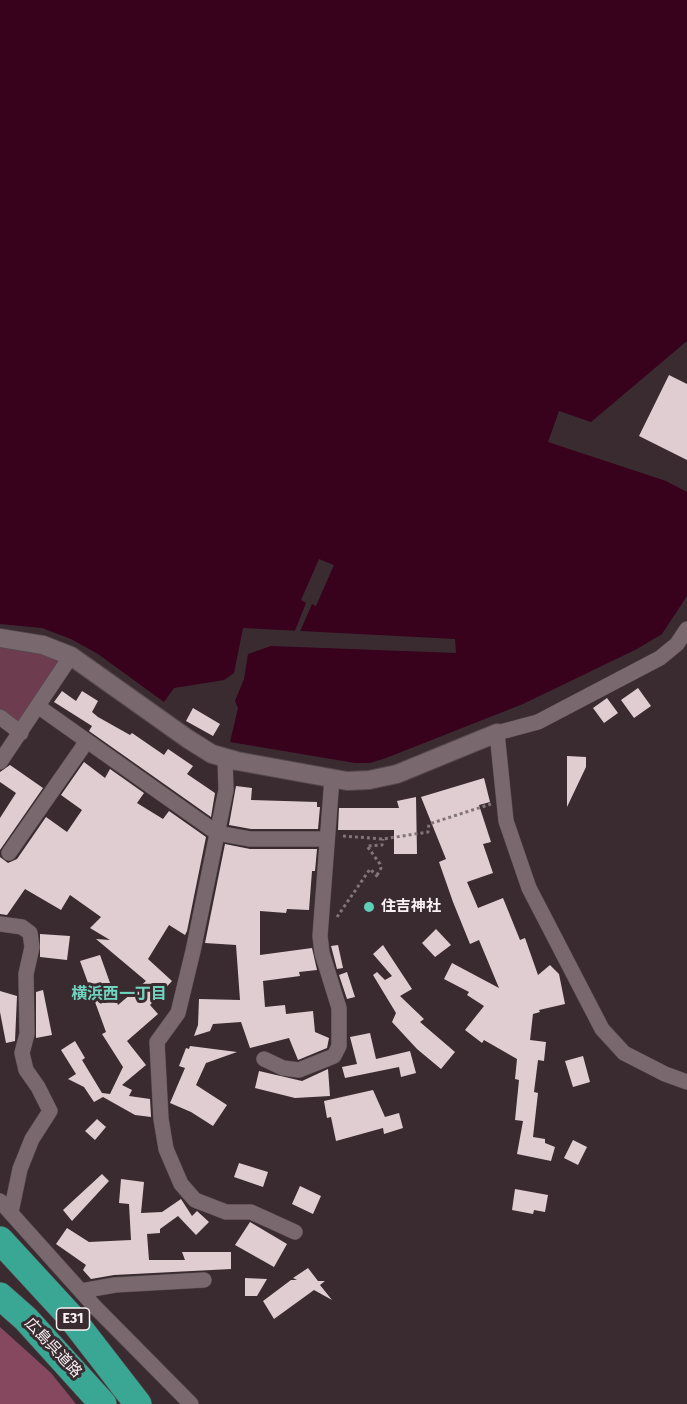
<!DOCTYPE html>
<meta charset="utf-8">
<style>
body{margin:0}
canvas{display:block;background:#392b30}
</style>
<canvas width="687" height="1404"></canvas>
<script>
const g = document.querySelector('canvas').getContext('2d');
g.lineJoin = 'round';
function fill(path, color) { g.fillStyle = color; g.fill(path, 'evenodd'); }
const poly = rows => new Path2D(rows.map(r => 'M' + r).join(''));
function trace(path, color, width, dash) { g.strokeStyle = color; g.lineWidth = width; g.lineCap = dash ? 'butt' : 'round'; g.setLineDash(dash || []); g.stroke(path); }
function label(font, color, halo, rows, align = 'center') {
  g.font = font + ' "Fira Sans","Noto Sans JP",sans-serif'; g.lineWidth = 6; g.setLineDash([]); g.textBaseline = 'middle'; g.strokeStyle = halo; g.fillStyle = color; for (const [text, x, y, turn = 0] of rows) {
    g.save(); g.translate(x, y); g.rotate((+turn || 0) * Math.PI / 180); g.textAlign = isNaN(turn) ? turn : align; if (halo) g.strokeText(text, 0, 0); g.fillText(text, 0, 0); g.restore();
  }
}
fill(poly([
 [0,641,66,660,22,726,0,712]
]), '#6d3c4e');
fill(poly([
 [0,1327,51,1373,76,1404,0,1404]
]), '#86485f');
fill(poly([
 [0,0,687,0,687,341,591,422,559,411,548,442,666,481,687,492,687,596,662,634,637,649,523,704,386,758,370,763,355,763,230,742,238,708,235,701,244,679,248,654,271,646,456,653,455,639,243,628,234,673,224,680,174,688,164,702,98,654,71,639,42,628,0,624]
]), '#38011c');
fill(poly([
 [319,559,334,565,316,606,312,604,299,634,294,633,306,603,301,600]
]), '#392b30');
fill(poly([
 [669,375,687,384,687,460,639,436],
 [638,688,651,706,634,718,621,700],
 [62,691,76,701,82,691,98,701,92,712,98,717,130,735,132,733,164,755,168,749,193,766,187,774,215,793,211,817,89,731,92,726,54,702],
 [607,698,618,713,604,723,593,708],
 [193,708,220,724,213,736,186,721],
 [567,756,586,757,586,767,567,807],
 [84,762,105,778,110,769,144,793,137,803,163,819,169,811,206,837,187,931,185,935,169,925,148,959,172,981,150,1005,158,1014,127,1041,146,1065,122,1085,132,1090,129,1096,150,1099,151,1117,135,1115,103,1097,94,1102,84,1087,68,1079,76,1074,61,1050,75,1041,85,1058,82,1060,102,1093,110,1094,123,1067,102,1034,106,1032,80,961,100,955,118,1005,146,981,96,939,110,940,90,928,101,917,70,895,61,910,25,889,7,915,0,914,0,857,8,863,17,859,46,817,67,832,82,810,61,795],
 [10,765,43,788,0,850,0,818,16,793,0,782,0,772],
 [484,778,490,802,479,805,491,842,483,844,493,873,467,882,478,908,503,898,520,940,525,938,538,975,550,965,559,974,565,1004,539,1010,540,1012,533,1014,530,1040,546,1042,544,1061,538,1060,534,1092,538,1093,533,1137,545,1139,545,1143,555,1147,551,1161,517,1154,523,1121,515,1120,519,1080,515,1079,517,1059,484,1040,482,1043,465,1030,484,1006,467,995,469,992,444,979,452,963,499,988,479,940,470,944,453,902,439,862,446,859,421,797],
 [236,786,252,788,251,800,317,802,317,807,320,807,318,829,251,829,229,825],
 [416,797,417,854,394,854,394,830,338,830,339,808,399,808,397,801],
 [225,844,250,849,317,849,315,871,312,871,309,910,287,909,286,913,260,911,260,955,312,948,317,970,299,972,300,976,263,981,265,1007,285,1005,286,1014,313,1011,315,1032,329,1038,327,1048,298,1060,289,1038,250,1048,241,1022,213,1024,210,1031,194,1036,198,1025,199,999,240,1000,236,945,205,943],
 [436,929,451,945,435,957,422,943],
 [40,934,70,936,67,960,40,957],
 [338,945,343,968,337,969,331,946],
 [383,945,412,989,400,996,424,1019,420,1022,455,1052,441,1069,417,1049,392,1022,396,1013,373,975,377,972,385,980,392,976,373,954],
 [347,972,355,997,347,999,339,975],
 [43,990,52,1035,36,1038,36,992],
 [0,991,17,996,15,1041,6,1043,0,1012],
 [370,1033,376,1059,410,1051,416,1073,401,1077,399,1067,345,1078,342,1067,357,1064,350,1037],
 [190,1046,237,1052,206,1063,196,1085,227,1105,213,1126,191,1112,170,1103,185,1068,179,1066,186,1048,189,1049],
 [583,1056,590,1082,573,1087,565,1061],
 [328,1069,330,1096,295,1098,255,1088,259,1071,302,1081],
 [373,1090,385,1117,399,1113,403,1128,384,1134,383,1128,336,1141,331,1117,327,1118,324,1101],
 [97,1119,106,1127,95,1140,85,1131],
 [573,1140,587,1147,578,1165,564,1158],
 [239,1163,268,1172,263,1187,234,1177],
 [102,1174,109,1181,72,1221,63,1210],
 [121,1179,144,1182,141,1213,162,1212,181,1199,192,1216,197,1211,209,1222,196,1235,178,1216,160,1229,160,1233,147,1234,149,1260,185,1260,182,1252,231,1252,231,1269,114,1275,91,1279,83,1270,86,1265,56,1244,67,1228,89,1242,131,1240,129,1204,119,1203],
 [300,1186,321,1196,313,1214,292,1204],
 [515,1189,548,1195,545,1212,534,1210,533,1214,512,1210],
 [250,1222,287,1244,274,1267,235,1245],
 [308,1268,318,1281,325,1281,320,1285,332,1300,314,1290,274,1319,263,1301,291,1280,297,1280,293,1278],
 [245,1278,267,1279,257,1296,245,1296]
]), '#dfcdd2');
const minor = poly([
 [687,629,677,644,660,658,538,722,497,733,506,821,529,888,602,1029,624,1053,665,1074,687,1082],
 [39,707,217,833,250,839,326,839],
 [0,717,21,733],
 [225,758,226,790,193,951,178,1013,157,1042,161,1119,166,1149,181,1184,195,1200,226,1212,251,1212,295,1232],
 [0,762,71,656],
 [9,853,87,741],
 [0,924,22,927,30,933,32,947,26,974,27,1034,22,1053,26,1070,38,1087,50,1111,32,1139,20,1169,11,1212],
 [264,1059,283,1068,299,1070,334,1056,339,1046,339,1008,322,953,320,936,332,778],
 [0,1201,96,1308,191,1404],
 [81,1291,115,1285,204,1280]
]);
const tertiary = poly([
 [0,638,43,645,71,656,188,739,212,754,237,761,347,781,369,780,397,774,497,733]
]);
const motorway = poly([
 [0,1240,70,1316,138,1404],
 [0,1296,26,1319,103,1404]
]);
trace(minor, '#55494d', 16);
trace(tertiary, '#55494d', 20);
trace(motorway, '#55494d', 28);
trace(poly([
 [343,836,383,839,428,832,429,824,491,804],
 [377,875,381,868,380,864,367,846,382,845,383,839],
 [337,917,370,869,379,878]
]), '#817579', 3, [3, 3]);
trace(minor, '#79696e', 15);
trace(tertiary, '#79696e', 18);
trace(motorway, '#39a793', 27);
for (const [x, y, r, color] of [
 [369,907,6,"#5eceb7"]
]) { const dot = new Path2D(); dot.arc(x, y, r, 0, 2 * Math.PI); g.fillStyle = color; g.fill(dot); trace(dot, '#392b30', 2); }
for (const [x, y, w] of [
 [73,1319,33]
]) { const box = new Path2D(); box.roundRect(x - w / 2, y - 11, w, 22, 4.5); g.fillStyle = '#392b30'; g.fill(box); trace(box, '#fbf2f5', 1.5); }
label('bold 14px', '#fbf2f5', null, [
 ["E31",73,1319]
]);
label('bold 15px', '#fbf2f5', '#392b30', [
 ["住吉神社",381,907]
], 'left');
label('15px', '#fbf2f5', '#392b30', [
 ["広島呉道路",53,1348,47]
]);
label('bold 16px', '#70d4bf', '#392b30', [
 ["横浜西一丁目",119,995]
]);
</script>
